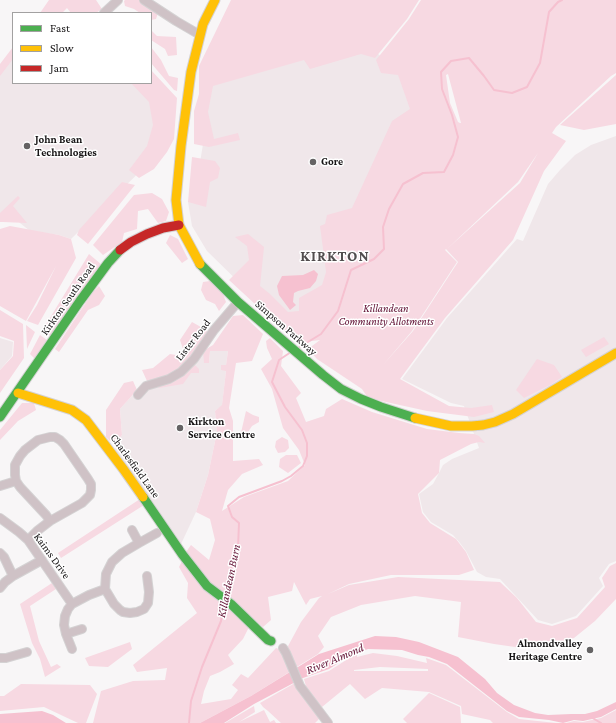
<!DOCTYPE html>
<style>
body{margin:0}
#map{position:relative;width:616px;height:723px;overflow:hidden;background:#f8f6f7;font-family:"Crimson Pro",serif}
canvas{display:block}
.legend{position:absolute;left:12px;top:12px;width:140px;height:72px;box-sizing:border-box;background:#fff;border:1px solid #a2a1a1;margin:0;padding:5px 7px;list-style:none;font-size:12px;color:#161415}
.legend li{display:flex;align-items:center;gap:8px;height:20px}
.legend b{width:20px;border:1px solid #a2a1a1}
</style>
<div id="map">
<canvas width="616" height="723"></canvas>
<ul class="legend">
<li><b style="height:5px;background:#4caf50"></b>Fast</li>
<li><b style="height:5px;background:#ffc107"></b>Slow</li>
<li><b style="height:5px;background:#c62828"></b>Jam</li>
</ul>
</div>
<script>
const g = document.querySelector('canvas').getContext('2d');
g.lineJoin = 'round';
function fill(path, color) { g.fillStyle = color; g.fill(path, 'evenodd'); }
const poly = rows => new Path2D(rows.map(r => 'M' + r).join(''));
function trace(path, color, width, dash) { g.strokeStyle = color; g.lineWidth = width; g.lineCap = dash ? 'butt' : 'round'; g.setLineDash(dash || []); g.stroke(path); }
function label(font, color, halo, rows, align = 'center') {
  g.font = font + ' "Crimson Pro",serif'; g.lineWidth = 3; g.setLineDash([]); g.textBaseline = 'middle'; g.strokeStyle = halo; g.fillStyle = color; for (const [text, x, y, turn = 0] of rows) {
    g.save(); g.translate(x, y); g.rotate((+turn || 0) * Math.PI / 180); g.textAlign = isNaN(turn) ? turn : align; if (halo) g.strokeText(text, 0, 0); g.fillText(text, 0, 0); g.restore();
  }
}
fill(poly([
 [318,41,376,52,415,88,425,128,320,299,299,320,254,297,207,251,192,226,188,202,195,193,205,132,207,89,222,79],
 [13,53,13,83,147,83,158,154,71,239,59,235,30,231,15,219,0,215,0,69],
 [616,136,616,561,609,564,599,578,603,586,576,616,552,624,538,620,500,579,486,577,477,572,466,551,460,543,453,535,431,522,423,512,419,494,433,484,439,473,443,465,452,459,479,448,464,406,451,403,402,379,447,318,517,239,523,241,548,184,560,170,575,155,591,145],
 [0,338,13,342,12,356,0,370],
 [203,351,209,363,210,351,228,351,226,365,221,365,226,371,222,406,215,411,217,432,208,475,196,512,181,544,135,476,115,449,117,441,122,435,120,409,137,390,147,381,158,378,159,384,194,364]
]), '#f0e7ea');
fill(poly([
 [49,0,96,0,102,9,96,13,71,13,67,8,62,13,40,13],
 [125,0,140,0,158,13,156,19,151,20,151,13,140,13,134,9,125,6,124,1],
 [231,0,419,0,407,19,375,58,361,54,310,69,304,60,213,86,208,112,214,139,238,133,240,140,209,147,194,144,194,111,199,94,199,66],
 [421,0,616,0,616,73,611,76,556,127,552,133,566,141,544,171,513,240,445,318,400,379,449,406,471,408,492,405,494,412,474,417,427,411,368,398,362,389,317,359,308,349,320,340,297,343,229,280,249,260,247,246,235,237,248,234,264,247,260,286,270,294,288,312,299,311,299,298,322,285,326,272,320,226,325,224,327,215,352,208,392,121,410,109,398,75,381,73,376,60,409,19],
 [448,74,461,123,460,123,458,122,450,103,446,75],
 [538,153,520,183,447,249,518,182],
 [446,249,458,262,413,331,383,365,412,331,457,262,445,250],
 [151,30,157,36,176,37,177,55,168,56,165,49,151,40],
 [13,47,13,59,0,76,0,64],
 [151,47,161,60,169,76,178,78,177,91,174,90,151,63],
 [151,70,177,98,174,139,167,152,154,169,139,178,129,170,147,146,153,125,149,102,131,83,151,83],
 [616,75,616,124,584,130,560,125],
 [192,157,215,161,220,168,218,178,210,182,206,207,188,202],
 [122,182,135,185,88,244,77,235,79,230],
 [152,193,162,199,169,212,166,221,158,223,148,209,138,211,137,229,124,233,122,242,103,255,93,245,134,195],
 [18,196,20,198,13,206,27,223,3,222,0,222,0,213],
 [10,226,59,235,71,239,76,258,38,325,27,321,37,305,56,266,52,257,38,254,52,257,56,266,26,321,0,306,0,229],
 [170,235,178,239,188,259,182,263,166,243],
 [89,254,102,265,51,336,42,331],
 [210,281,222,291,226,302,219,311,215,304,206,300,201,290,203,282],
 [99,286,105,296,99,305,88,310,59,352,55,349,93,292],
 [0,310,23,324,24,358,0,393,0,370,13,356,14,341,0,336],
 [243,315,263,334,252,361,236,363,229,408,233,421,233,461,259,459,263,465,242,474,228,490,222,511,244,497,288,481,305,465,299,450,283,428,272,389,261,369,272,359,267,348,266,341,270,338,283,351,281,366,301,393,296,398,306,422,324,416,326,409,342,399,372,412,427,429,459,433,474,434,479,436,485,443,479,442,471,444,440,460,439,473,418,494,422,513,430,523,456,539,466,552,474,570,459,575,391,575,349,584,328,594,349,585,398,577,500,582,517,598,536,622,552,626,577,618,605,587,602,578,610,566,616,563,616,599,595,621,574,638,547,646,522,648,494,644,458,637,461,602,415,596,361,605,331,617,318,636,324,647,318,654,295,668,292,656,287,648,301,622,319,598,322,596,310,599,306,605,294,582,292,591,268,597,271,620,263,627,205,580,186,552,191,545,209,560,215,540,210,519,196,512,208,475,217,432,215,411,222,405,226,371,221,370,221,365,226,365,228,351,210,351,209,363,204,363,203,351,213,345,233,316],
 [192,322,208,331,186,364,169,375,147,381,142,370,153,368,170,354,182,356,183,349,180,340],
 [26,325,35,332,27,349],
 [40,335,47,340,35,359,30,354],
 [604,337,609,344,586,357,581,350],
 [537,359,554,365,562,377,550,385,524,398,516,390],
 [194,364,199,369,199,373,191,373,183,384,159,388,157,386],
 [133,381,137,390,120,409,122,435,117,441,110,441,106,437,106,410,124,383],
 [22,403,34,403,36,410,18,421,0,440,0,430],
 [246,411,253,415,259,417,259,422,252,426,244,438,240,437],
 [282,437,288,440,289,448,285,452,278,453,275,447,276,441],
 [286,455,297,455,301,463,288,473,279,467,280,459],
 [140,499,144,505,61,558,58,553],
 [183,559,249,627,243,639,228,655,234,664,220,672,210,676,204,691,201,704,231,699,238,690,232,685,241,674,248,678,276,648,282,650,291,671,251,696,200,723,93,723,101,691,133,681,165,680,167,668,137,672,133,665,197,613,187,598,188,583,179,567],
 [52,583,56,589,30,606,39,641,51,667,57,664,61,667,45,677,40,659,32,643,20,604],
 [130,642,132,649,108,667,89,666,85,658],
 [373,653,397,656,427,663,426,658,446,665,507,712,519,719,556,723,493,723,490,720,462,714,461,706,429,692,382,688,365,699,350,684,322,707,307,690,304,679,329,671,351,657,357,654,357,657],
 [380,667,428,669,428,671,354,671,354,670],
 [295,683,320,718,315,723,281,723,268,711,263,707,260,703],
 [21,684,90,685,97,694,86,723,78,723,44,707,0,711,0,696,4,696],
 [429,693,460,707,461,723,407,723,403,719],
 [254,706,255,712,239,722,264,710,270,722,274,720,276,723,225,723],
 [616,710,616,723,566,723,574,721,583,722,601,718]
]), '#f7d9e2');
fill(poly([
 [314,270,318,274,316,281,310,288,298,291,294,293,293,302,296,305,290,310,279,295,277,286,282,276,303,275],
 [375,636,396,637,419,642,458,657,485,679,497,693,514,705,535,713,548,715,571,714,585,714,597,711,616,702,616,709,601,717,583,721,574,720,563,723,549,720,519,717,507,711,447,664,429,657,418,655,402,650,368,649,351,655,329,669,303,678,254,704,224,723,200,723,251,696,319,654],
 [42,711,53,715,66,723,0,723,0,714]
]), '#f6c1d0');
trace(poly([
 [298,348,321,334,338,311,351,270,374,259,384,249,383,227,389,209,403,184,423,173,444,172,453,155,458,137,452,115,442,89,441,72,451,61,469,58,484,76,494,90,512,93,527,87,540,63,549,12,558,2,562,0],
 [225,595,229,575,238,548,239,523,232,517,228,506,239,497,282,481,291,476,303,466,307,456,307,443,302,430,285,407,272,382,279,360,291,352],
 [591,717,601,723],
 [189,723,191,701,202,667,221,621,224,603]
]), '#f6c1d0', 2);
const street = poly([
 [144,0,176,21,200,35],
 [104,13,118,0],
 [138,395,146,386,169,379,181,372,194,359,214,330,238,302],
 [0,486,16,481],
 [0,518,19,532,28,540,72,604,89,595,105,589,106,574,112,562,122,553,139,543,132,530],
 [28,540,37,531,50,521,46,515,20,487,16,481,15,475,15,465,20,456,25,450,38,440,50,437,55,437,60,440,64,444,88,479,91,484,91,490,90,495,82,503,50,521],
 [139,543,157,533],
 [0,553,4,557,13,576],
 [0,588,5,582,13,576,42,560],
 [105,589,114,604,120,610,123,612,130,613,137,612,144,609,148,603,149,592,147,576],
 [72,604,68,609,65,616,64,625,66,634,82,629],
 [66,634,72,649],
 [283,648,286,653,300,686,328,723],
 [0,658,6,658,27,652]
]);
const fast = poly([
 [200,264,238,302,323,375,341,389,361,399,381,407,415,418],
 [0,417,80,301,108,263,120,250],
 [143,497,182,554,207,586,231,604,268,640,271,641]
]);
const slow = poly([
 [200,264,179,225,176,200,181,146,191,72,203,24,215,0],
 [18,393,72,410,86,420,124,470,143,497],
 [415,418,451,426,472,426,483,425,495,422,513,414,616,353]
]);
const jam = poly([
 [120,250,131,242,147,234,163,228,179,225]
]);
trace(street, '#d4d2d3', 10);
trace(fast, '#d4d2d3', 11);
trace(slow, '#d4d2d3', 11);
trace(jam, '#d4d2d3', 11);
trace(street, '#cfc2c6', 8);
trace(fast, '#4caf50', 9);
trace(slow, '#ffc107', 9);
trace(jam, '#c62828', 9);
for (const [x, y, r, color] of [
 [27,146,4,"#656364"],
 [313,162,4,"#656364"],
 [180,428,4,"#656364"],
 [590,650,4,"#656364"]
]) { const dot = new Path2D(); dot.arc(x, y, r, 0, 2 * Math.PI); g.fillStyle = color; g.fill(dot); trace(dot, '#fff', 1.5); }
label('bold 11px', '#161415', '#fff', [
 ["John Bean",35,140],
 ["Technologies",35,153],
 ["Gore",321,162],
 ["Kirkton",188,422],
 ["Service Centre",188,435],
 ["Almondvalley",582,644,"right"],
 ["Heritage Centre",582,657,"right"]
], 'left');
label('11px', '#161415', '#fff', [
 ["Kirkton South Road",68,299,-55],
 ["Simpson Parkway",286,328,41],
 ["Lister Road",193,340,-52],
 ["Charlesfield Lane",135,466,54],
 ["Kaims Drive",52,556,54]
]);
label('italic 11px', '#5e0d31', '#fff', [
 ["Killandean",386,309],
 ["Community Allotments",386,322]
]);
label('italic 12px', '#631235', '#fff', [
 ["Killandean Burn",229,581,-78],
 ["River Almond",335,659,-23]
]);
g.letterSpacing = '1px';
label('bold 15px', '#514d4e', '#fff', [
 ["KIRKTON",335,256]
]);
g.letterSpacing = '0px';
</script>
